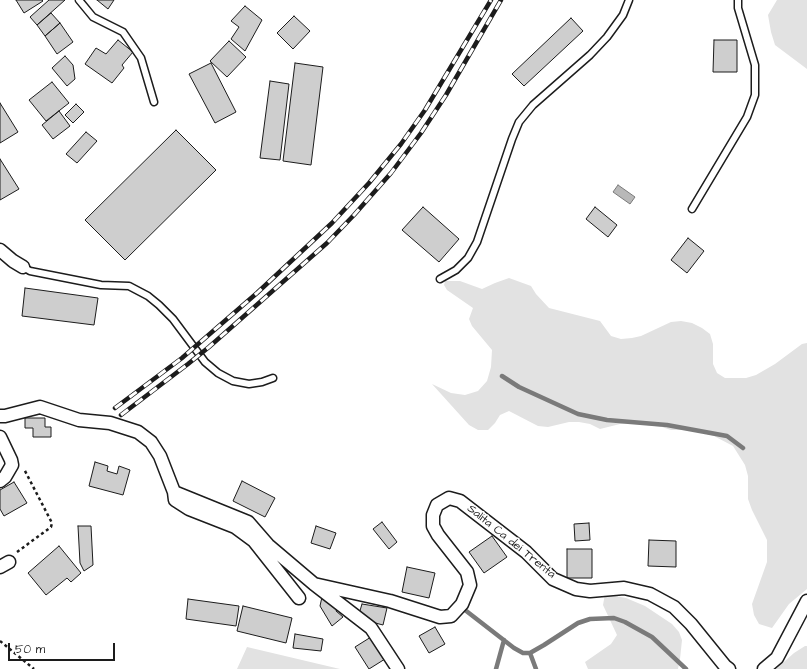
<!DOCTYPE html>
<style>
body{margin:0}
#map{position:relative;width:807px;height:669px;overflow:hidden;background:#fff;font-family:"Architects Daughter",sans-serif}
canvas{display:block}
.scale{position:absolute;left:8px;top:643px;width:107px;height:18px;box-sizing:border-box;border:2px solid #1c1c1c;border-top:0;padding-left:5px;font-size:12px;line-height:14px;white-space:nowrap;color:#1c1c1c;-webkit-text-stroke:3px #fff;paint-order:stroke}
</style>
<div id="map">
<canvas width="807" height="669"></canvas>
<div class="scale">50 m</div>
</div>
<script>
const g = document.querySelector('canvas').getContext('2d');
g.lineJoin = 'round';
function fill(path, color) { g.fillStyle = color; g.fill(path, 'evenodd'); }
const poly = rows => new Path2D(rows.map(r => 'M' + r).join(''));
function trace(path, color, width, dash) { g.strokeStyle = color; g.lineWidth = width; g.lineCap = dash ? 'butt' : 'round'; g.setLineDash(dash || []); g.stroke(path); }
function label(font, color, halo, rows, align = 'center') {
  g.font = font + ' "Architects Daughter",sans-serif'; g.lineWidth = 3; g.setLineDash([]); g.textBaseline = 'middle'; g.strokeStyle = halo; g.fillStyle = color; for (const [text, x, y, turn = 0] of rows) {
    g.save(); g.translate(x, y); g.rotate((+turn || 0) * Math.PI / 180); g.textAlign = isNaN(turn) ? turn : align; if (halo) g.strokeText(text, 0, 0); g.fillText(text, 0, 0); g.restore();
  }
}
fill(poly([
 [777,0,807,0,807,69,775,45,771,32,768,15],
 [509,278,531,286,536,294,549,308,600,321,611,336,621,339,632,338,641,336,671,322,681,321,692,323,702,328,710,334,713,344,713,364,717,373,725,378,746,378,756,375,775,364,802,344,807,343,807,589,789,604,772,628,759,624,754,615,752,604,767,562,767,540,752,510,748,499,748,476,745,465,733,446,714,436,691,430,671,430,662,427,631,423,620,424,600,429,590,424,579,422,569,422,548,427,538,426,509,411,500,415,495,423,488,430,478,430,469,425,432,384,451,393,465,395,478,391,487,381,491,367,492,350,472,326,469,319,473,308,447,290,444,285,445,281,460,281,482,289,495,283],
 [605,594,626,598,645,606,672,624,679,632,682,640,680,659,678,669,588,669,585,662,611,644,617,635,603,605],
 [805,646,807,646,807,669,776,669,794,653],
 [247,647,340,669,237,669]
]), '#e2e2e2');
const water = poly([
 [618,185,635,197,630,204,613,192,618,185]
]);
fill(water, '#b8b8b8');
trace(water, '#7a7a7a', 1);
trace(poly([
 [502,376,519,387,578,414,607,420,667,425,727,436,743,448],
 [465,610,514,648,523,653,530,653,544,645,578,623,590,619,614,618,625,622,652,637,686,669],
 [530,653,536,669],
 [496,669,504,640]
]), '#7a7a7a', 4.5);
const building = poly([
 [16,0,42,0,43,1,24,13,16,0],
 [49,0,65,0,37,25,30,17,49,0],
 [97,0,114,0,108,9,97,0],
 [245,6,262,20,245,51,231,39,239,27,231,21,245,6],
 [51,13,60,23,45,36,37,25,51,13],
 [294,16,310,31,293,49,277,33,294,16],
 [571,18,583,31,524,86,512,74,571,18],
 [60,23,73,42,57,54,45,36,60,23],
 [118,40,133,52,122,65,124,68,112,83,85,64,96,48,106,54,118,40],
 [714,40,737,40,737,72,713,72,714,40],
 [229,41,246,57,227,77,210,61,229,41],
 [65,56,73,65,75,79,67,86,52,68,65,56],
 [211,63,236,112,215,123,189,74,211,63],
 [295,63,323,67,311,165,283,161,295,63],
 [270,81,289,84,280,160,260,158,270,81],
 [52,82,69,103,46,121,29,100,52,82],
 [0,103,18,132,0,143,0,103],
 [76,104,84,112,73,123,65,115,76,104],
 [59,111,70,126,53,139,42,125,59,111],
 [176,130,216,170,125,260,85,220,176,130],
 [86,132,97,141,77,163,66,154,86,132],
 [0,159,19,189,0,200,0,159],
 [423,207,459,239,439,262,402,230,423,207],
 [595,207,617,225,608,237,586,219,595,207],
 [688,238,704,251,687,273,671,260,688,238],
 [25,288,98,298,94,325,22,316,25,288],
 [25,418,45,418,45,427,51,427,51,437,33,437,33,428,25,428,25,418],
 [95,462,108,466,107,471,117,474,119,466,130,470,123,495,89,486,95,462],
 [242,481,275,498,265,517,233,501,242,481],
 [14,482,27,503,4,516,0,509,0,490,14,482],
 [382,522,397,542,389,549,373,529,382,522],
 [589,523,590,540,575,541,574,524,589,523],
 [78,526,91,526,93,565,84,571,80,563,78,526],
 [316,526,336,533,330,549,311,543,316,526],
 [492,536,507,557,484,573,469,552,492,536],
 [649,540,676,541,676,567,648,566,649,540],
 [59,546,81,573,71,582,67,578,46,595,28,573,59,546],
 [567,549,592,549,592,578,567,578,567,549],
 [407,567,435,573,429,598,402,592,407,567],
 [322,597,338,607,336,611,343,617,332,626,320,606,322,597],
 [188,599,239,606,236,626,186,619,188,599],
 [362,604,387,608,383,625,364,620,359,614,362,604],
 [243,606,292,618,286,643,237,631,243,606],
 [435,627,445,644,429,653,419,636,435,627],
 [295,634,323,639,321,651,293,648,295,634],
 [371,637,385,659,369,669,355,647,371,637]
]);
fill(building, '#cecece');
trace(building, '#1c1c1c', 1);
const service = poly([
 [79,0,93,17,123,32,141,58,154,102],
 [692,209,747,117,755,95,755,65,738,8,738,0],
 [23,267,30,271,101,285,129,286,148,296,159,305,173,319,205,362,218,373,233,381,249,384,262,382,273,378],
 [440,279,456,270,468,258,477,242,512,139,519,122,533,105,590,55,607,37,623,15,629,0]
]);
const minor = poly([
 [0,250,13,261,23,267],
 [0,416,5,416,40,407,79,420,110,423,138,432,151,442,160,456,174,492,248,522,268,545,314,584,371,628,398,669],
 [0,437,11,460,12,465,5,477,0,481],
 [174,492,175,500,189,509,235,527,254,541,299,598],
 [0,567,9,562],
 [314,584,390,601,440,617,451,616,462,604,470,585,467,572,438,535,433,526,433,515,437,505,449,498,460,501,526,552,553,579,576,589,590,591,624,588,650,594,674,607,691,624,725,666,729,669],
 [764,669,777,658,807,601]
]);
trace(service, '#1c1c1c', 9);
trace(minor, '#1c1c1c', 15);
trace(poly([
 [17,552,51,527,52,523,24,469],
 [0,641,34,669]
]), '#1c1c1c', 2.5, [3, 3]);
trace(service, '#fff', 6);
trace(minor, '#fff', 12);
const rail = poly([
 [115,408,182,358,257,293,332,223,369,183,401,144,425,110,491,0],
 [121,415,188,364,209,347,327,243,354,215,391,173,421,133,446,95,501,0]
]);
trace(rail, '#1c1c1c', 4.5);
trace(rail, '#fff', 3, [9]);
label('12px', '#1c1c1c', '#fff', [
 ["Salita Ca dei Trenta",511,542,39]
]);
</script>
